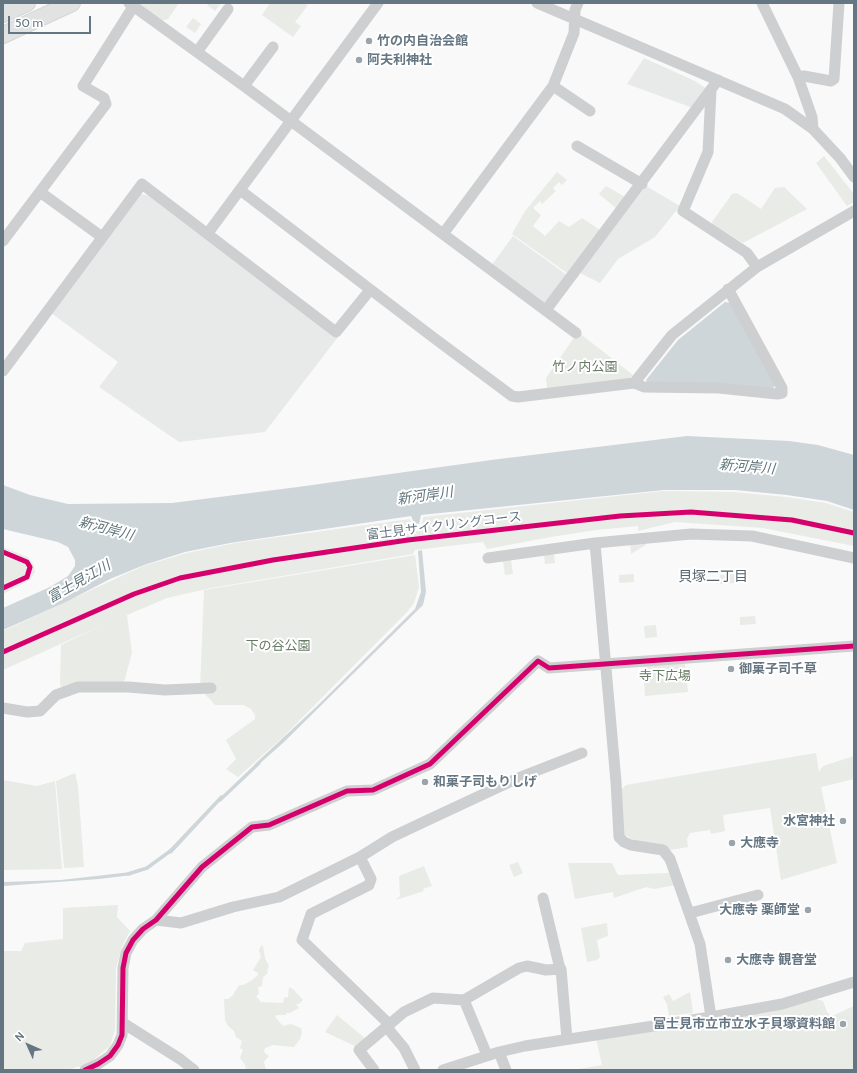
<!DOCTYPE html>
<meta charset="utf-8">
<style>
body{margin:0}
#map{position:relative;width:857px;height:1073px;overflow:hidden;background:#f9f9f9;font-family:Cabin,sans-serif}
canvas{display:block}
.frame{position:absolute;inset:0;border:4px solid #657683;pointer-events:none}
.north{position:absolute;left:8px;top:1025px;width:40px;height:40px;-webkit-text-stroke:3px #fff;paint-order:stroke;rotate:315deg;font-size:11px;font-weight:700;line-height:16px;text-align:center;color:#657683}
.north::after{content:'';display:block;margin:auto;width:14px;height:18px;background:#657683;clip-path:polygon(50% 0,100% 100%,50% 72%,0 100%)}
.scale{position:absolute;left:8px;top:16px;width:83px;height:18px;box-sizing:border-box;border:2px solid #657683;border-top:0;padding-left:5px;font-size:12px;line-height:14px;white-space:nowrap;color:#657683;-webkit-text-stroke:3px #fff;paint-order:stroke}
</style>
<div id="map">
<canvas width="857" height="1073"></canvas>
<div class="frame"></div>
<div class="north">N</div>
<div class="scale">50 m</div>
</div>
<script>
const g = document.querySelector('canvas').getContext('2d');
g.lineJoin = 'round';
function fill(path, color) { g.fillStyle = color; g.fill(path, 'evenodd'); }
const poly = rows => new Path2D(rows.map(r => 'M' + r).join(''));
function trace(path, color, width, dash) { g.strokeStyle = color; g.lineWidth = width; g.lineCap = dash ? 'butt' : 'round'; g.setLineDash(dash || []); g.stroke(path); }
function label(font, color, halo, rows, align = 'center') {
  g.font = font + ' Cabin,"Noto Sans JP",sans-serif'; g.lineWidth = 4; g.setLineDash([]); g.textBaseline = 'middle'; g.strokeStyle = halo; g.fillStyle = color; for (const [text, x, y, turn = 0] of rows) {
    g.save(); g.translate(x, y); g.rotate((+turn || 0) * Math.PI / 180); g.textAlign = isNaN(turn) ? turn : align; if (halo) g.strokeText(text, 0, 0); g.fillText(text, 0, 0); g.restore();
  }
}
fill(poly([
 [644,58,695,81,707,89,693,108,627,84],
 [646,186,680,206,655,237,618,259,600,283,580,273],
 [140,194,150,196,338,337,265,432,179,442,99,387,118,362,51,313],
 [513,236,567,275,545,304,491,266]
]), '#e8e9e9');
fill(poly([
 [136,3,179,3,168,19,161,21],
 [209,3,221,3,215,11,207,5],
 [270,3,303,3,308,5,295,22,301,26,293,37,262,15],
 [193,18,201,24,195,33,186,27],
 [824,156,854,194,854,202,847,206,816,163],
 [557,172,567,180,562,185,559,182,553,188,556,191,542,204,540,201,533,208,541,215,533,226,545,236,559,221,569,227,582,218,600,230,567,273,512,234,525,211],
 [606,186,625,197,616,208,599,194],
 [784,187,807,209,743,243,713,225,712,222,732,194,737,193,761,209,775,188],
 [578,332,633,375,623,386,548,395,546,378],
 [663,491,734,492,786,497,826,503,854,512,854,546,763,528,675,522,638,531,638,526,596,530,551,537,487,549,483,542,415,550,413,554,211,588,167,598,127,615,132,653,124,682,62,688,60,684,61,645,107,623,3,670,3,631,143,566,187,553,235,543,410,519,414,531,421,531,423,517],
 [645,542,646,545,631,554,630,543],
 [3,547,28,557,34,565,35,572,30,580,3,594],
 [554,554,555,563,545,564,544,555],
 [415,555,419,587,414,603,408,611,283,737,238,777,226,769,236,759,226,740,255,719,255,715,251,709,244,705,215,705,200,689,204,590],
 [511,560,513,574,505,575,503,561],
 [634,574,634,582,619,583,619,575],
 [736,574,736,583,720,584,720,575],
 [755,616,756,624,740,625,740,617],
 [656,625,657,637,645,638,644,626],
 [684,656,688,692,645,696,643,660],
 [816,753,819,772,823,766,854,756,854,779,821,787,837,863,781,880,770,808,723,815,725,831,711,834,710,830,690,833,687,839,688,847,671,850,655,843,635,841,624,834,622,822,622,789,626,785],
 [75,773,78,786,84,867,64,868,56,781],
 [3,780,37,786,55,781,62,869,3,870],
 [518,862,523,873,514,877,509,865],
 [568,863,612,863,618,875,669,873,675,885,654,889,647,887,640,889,614,898,613,892,575,899],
 [424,866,432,886,423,889,424,891,396,900,400,896,399,876],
 [118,905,117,917,130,931,122,946,116,968,115,1030,110,1046,91,1062,82,1066,66,1070,3,1070,3,951,21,951,25,943,63,939,63,908],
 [607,923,608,936,597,940,600,957,597,960,587,962,581,928],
 [261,946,263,946,265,958,269,966,267,971,268,973,263,977,262,986,258,987,259,994,256,996,261,1002,283,1003,284,998,288,997,289,987,293,989,303,1000,299,1004,296,1004,299,1008,290,1013,286,1013,286,1015,277,1015,275,1017,283,1026,291,1024,301,1028,302,1032,300,1039,294,1047,273,1045,265,1048,264,1052,269,1056,264,1062,266,1070,246,1070,245,1065,240,1058,243,1050,240,1048,242,1041,236,1037,234,1031,228,1026,225,1020,224,999,228,999,233,995,239,985,243,985,251,981,258,975,258,973,253,970,261,957,259,950],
 [690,992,693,1013,669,1016,667,1004,663,997,669,994,673,1001],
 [816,999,823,1001,827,1012,832,1016,854,1006,854,1070,573,1070,602,1065,596,1038,771,1012],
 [337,1015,366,1039,357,1047,325,1032]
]), '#e8ebe6');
fill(poly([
 [725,302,731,303,776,385,772,389,715,383,647,383,646,380,678,340],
 [687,436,789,441,818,445,854,455,854,510,827,501,787,495,735,490,664,490,421,515,419,524,415,525,411,516,230,543,185,552,144,565,110,579,68,601,3,630,3,608,50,587,68,576,75,566,75,560,68,547,58,542,3,529,3,485,30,495,68,504,172,503,298,487,491,460],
 [422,550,426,592,423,605,283,743,257,766,255,764,315,708,415,609,421,592,418,551],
 [221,795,224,797,171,854,168,851],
 [131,872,132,875,99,879,3,886,3,882,61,880]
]), '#ced6d9');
trace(poly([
 [220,800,259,763],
 [128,874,147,868,173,849]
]), '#ced6d9', 3.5);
const highway = poly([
 [3,14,27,3],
 [3,35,72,3]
]);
trace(highway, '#d5d6d6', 18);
trace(poly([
 [129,3,244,86,576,333],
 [537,3,785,109,813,129,840,158,854,177],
 [762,3,798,77,812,117,813,129],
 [197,52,228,9],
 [798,77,804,76,831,81,834,79,839,3],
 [244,86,273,47],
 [553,86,590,111],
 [711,91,708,152,683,211,747,253,757,267],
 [577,146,642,184],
 [240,190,434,338,512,396,518,397,634,383,672,335,757,267,854,211],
 [40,192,102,237],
 [208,233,378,3],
 [443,234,553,86,574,33,575,10,578,3],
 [3,241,106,104,104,98,83,86,133,7],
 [546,310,718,80],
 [3,371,142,184,336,332,370,290],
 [634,383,644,387,719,388,777,394,782,393,782,388,728,289],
 [595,543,616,782,619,837,624,842,631,845,663,850,670,859,700,944,711,1017],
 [488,558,595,543,691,534,752,536,854,558],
 [3,708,27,712,40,711,56,695,78,687,128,687,165,690,211,688],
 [360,857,371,879,369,885,311,914,302,940,389,1024,389,1030,404,1048,415,1070],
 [543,898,560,969],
 [690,913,758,895],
 [156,920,181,923,233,907,279,897,360,857,392,837,428,820,518,778,582,753],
 [464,1000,487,1055],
 [123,1023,180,1059,194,1070],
 [499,1052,506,1070],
 [85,1070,98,1064,110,1056,118,1045,122,1035,123,968,126,953,133,940,143,929,156,920,202,867,252,827,269,825,347,791,373,790,430,764,538,661,549,668,854,646],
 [374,1070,359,1050,404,1012,433,998,464,1000,519,968,527,966,546,970,561,969,567,1039],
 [443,1070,499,1052,525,1046,711,1017,782,1004,854,982]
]), '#cecfd0', 11);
trace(highway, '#e1e2e2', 16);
trace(poly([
 [3,552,27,562,30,567,27,577,3,588],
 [3,652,134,594,180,578,273,560,408,540,620,516,691,512,792,520,854,533],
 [85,1070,98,1064,110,1056,118,1045,122,1035,123,968,126,953,133,940,143,929,156,920,202,867,252,827,269,825,347,791,373,790,430,764,538,661,549,668,854,646]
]), '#d6006c', 5);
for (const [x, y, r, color] of [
 [369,41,4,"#99a4ac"],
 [359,60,4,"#99a4ac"],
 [731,669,4,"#99a4ac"],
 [425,782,4,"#99a4ac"],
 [843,821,4,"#99a4ac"],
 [732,843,4,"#99a4ac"],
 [808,910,4,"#99a4ac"],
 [728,960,4,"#99a4ac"],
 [843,1024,4,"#99a4ac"]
]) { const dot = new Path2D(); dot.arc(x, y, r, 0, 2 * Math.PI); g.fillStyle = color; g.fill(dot); trace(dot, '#fff', 1.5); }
label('bold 13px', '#657683', '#fff', [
 ["竹の内自治会館",377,41],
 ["阿夫利神社",367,60],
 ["御菓子司千草",739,669],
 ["和菓子司もりしげ",433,782],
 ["水宮神社",835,821,"right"],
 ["大應寺",740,843],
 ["大應寺 薬師堂",800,910,"right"],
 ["大應寺 観音堂",736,960],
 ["富士見市立市立水子貝塚資料館",835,1024,"right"]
], 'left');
label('13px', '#687a64', '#fff', [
 ["竹ノ内公園",585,367],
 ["下の谷公園",278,646],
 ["寺下広場",665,676]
]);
label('13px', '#657683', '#fff', [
 ["富士見サイクリングコース",444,526,-7]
]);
label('italic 14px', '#60757c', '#fff', [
 ["新河岸川",747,467,5],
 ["新河岸川",425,496,-8],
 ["新河岸川",106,529,15],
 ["富士見江川",79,582,-30]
]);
label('14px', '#57646e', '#fff', [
 ["貝塚二丁目",713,577]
]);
</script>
